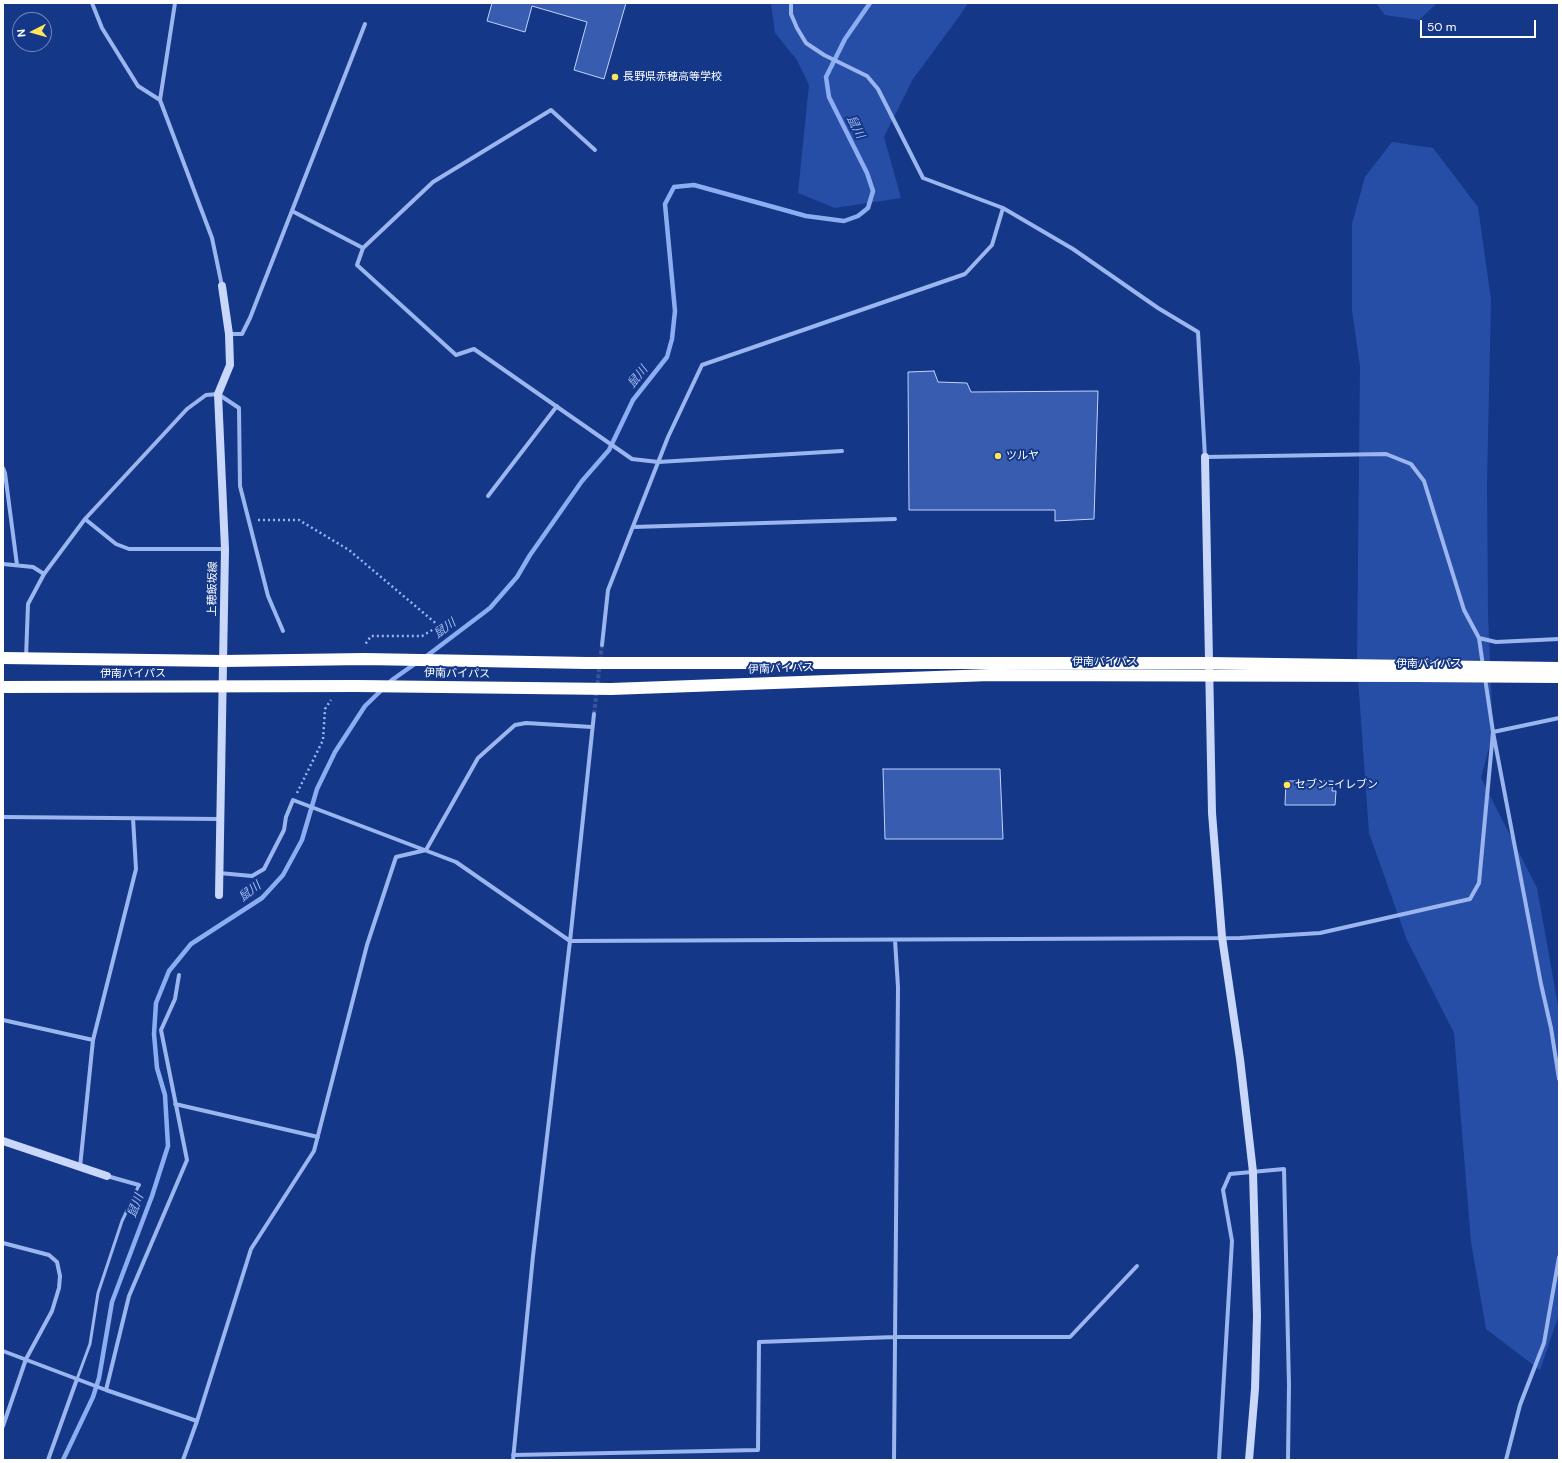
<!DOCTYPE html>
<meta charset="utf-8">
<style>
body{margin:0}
#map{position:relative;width:1562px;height:1463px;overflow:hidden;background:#153788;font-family:"DM Sans",sans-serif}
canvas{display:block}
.frame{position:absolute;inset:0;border:4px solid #fff;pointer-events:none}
.north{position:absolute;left:12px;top:12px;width:40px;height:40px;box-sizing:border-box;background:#153788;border:1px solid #7387b8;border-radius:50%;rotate:264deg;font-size:11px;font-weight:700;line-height:16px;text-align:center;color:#fff}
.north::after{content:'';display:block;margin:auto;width:14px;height:18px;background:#ffe658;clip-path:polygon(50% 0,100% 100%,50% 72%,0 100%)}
.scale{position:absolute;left:1420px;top:20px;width:116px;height:18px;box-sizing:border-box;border:2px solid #fff;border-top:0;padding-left:5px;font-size:12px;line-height:14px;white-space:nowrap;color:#fff;-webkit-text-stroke:3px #153788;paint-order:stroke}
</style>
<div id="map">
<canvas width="1562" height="1463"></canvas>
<div class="frame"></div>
<div class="north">N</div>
<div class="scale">50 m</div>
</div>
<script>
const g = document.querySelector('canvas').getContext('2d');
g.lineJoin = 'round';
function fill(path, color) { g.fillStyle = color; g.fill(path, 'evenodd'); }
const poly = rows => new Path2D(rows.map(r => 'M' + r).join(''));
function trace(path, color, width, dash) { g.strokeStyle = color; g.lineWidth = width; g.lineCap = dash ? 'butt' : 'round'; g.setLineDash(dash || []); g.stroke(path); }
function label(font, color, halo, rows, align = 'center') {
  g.font = font + ' "DM Sans","Noto Sans JP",sans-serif'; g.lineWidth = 4; g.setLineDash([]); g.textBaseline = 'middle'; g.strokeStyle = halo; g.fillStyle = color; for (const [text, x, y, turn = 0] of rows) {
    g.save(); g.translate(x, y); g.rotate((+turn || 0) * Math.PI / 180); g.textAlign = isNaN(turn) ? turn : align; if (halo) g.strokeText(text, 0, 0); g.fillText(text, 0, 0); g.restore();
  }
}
fill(poly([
 [771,3,968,3,961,14,913,79,884,137,901,198,835,208,798,193,809,85,797,60,775,33],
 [1376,3,1436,3,1435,5,1419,20,1385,15],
 [1392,142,1433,148,1478,207,1491,300,1487,483,1488,614,1493,732,1481,778,1537,888,1559,1011,1559,1314,1540,1370,1486,1329,1471,1242,1454,1033,1407,940,1369,833,1357,664,1360,366,1352,310,1352,224,1365,177]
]), '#274ea7');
trace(poly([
 [424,658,490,608,517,577,530,555,582,481,609,450,633,400,667,357,672,339,675,311,665,204,674,187,694,185,806,216,844,221,858,216,868,208,873,191,867,173,829,97,826,77,845,39,870,3],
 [63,1460,93,1397,99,1378,112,1302,152,1196,168,1146,165,1095,157,1068,154,1034,156,1003,169,971,191,944,262,898,283,875,302,840,317,789,335,752,365,706,392,680,416,663]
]), '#8cadf2', 4.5);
const building = poly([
 [492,3,626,3,604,79,574,70,587,22,532,6,525,32,487,21,492,3],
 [934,371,938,382,967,383,971,392,1098,391,1094,519,1055,521,1055,510,909,510,908,372,934,371],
 [883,769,1000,769,1003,839,885,839,883,769],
 [1286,781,1333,781,1332,791,1336,791,1335,805,1285,805,1286,781]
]);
fill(building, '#385db0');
trace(building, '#c1d3fb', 1);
trace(poly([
 [594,714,602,645]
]), '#38559a', 4, [4, 2]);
trace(poly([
 [258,520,299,520,349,550,439,626,422,636,371,636,364,646],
 [297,793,323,740,325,709,331,700]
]), '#9bb5ef', 2.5, [2, 3]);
trace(poly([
 [77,1379,90,1344,98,1293,122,1221,139,1185]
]), '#9bb5ef', 3);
trace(poly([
 [92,3,102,28,138,86,160,100],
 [175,3,160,100,212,238,222,286],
 [791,3,791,14,797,28,806,43,824,55,867,76,878,89,923,178,1003,208,1073,249,1158,308,1198,332,1205,457,1386,454,1411,464,1424,481,1464,610,1479,638,1496,642,1559,639],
 [292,211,363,248,357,265,456,355,474,349,632,459,658,462,842,451],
 [363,248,433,182,551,110,595,150],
 [229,334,242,334,250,318,365,24],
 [3,468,5,473,17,565],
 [488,496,557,406],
 [85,519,116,544,129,549,225,549],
 [633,527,895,519],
 [3,564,33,567,44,574],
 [1479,638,1483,666],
 [602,645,608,590,668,437,702,365,965,274,992,245,1003,208],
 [26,658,28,604,44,574,85,519,187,409,206,395,218,394,239,408,240,486,268,596,283,631],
 [594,714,570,941,1240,938,1320,933,1470,899,1479,883,1493,732,1485,678],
 [1559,718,1493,732,1541,984,1551,1028,1559,1079],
 [3,817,219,819],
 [219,873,252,876,264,869,284,830,286,817,293,800,456,862,570,941,533,1256,513,1460],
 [3,1020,93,1040],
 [175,1104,318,1137],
 [80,1167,93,1040,136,869,133,818],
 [107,1176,139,1185],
 [3,1243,49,1255,57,1262,60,1276,59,1288,52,1311,26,1359,3,1426],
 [3,1351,106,1390,197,1421],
 [106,1390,129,1296,187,1160,161,1030,175,999,179,975],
 [513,1455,758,1450,759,1342,895,1337,1070,1337,1137,1266],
 [48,1460,77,1379],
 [183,1460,197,1421,251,1249,314,1151,367,945,396,857,426,850,478,758,515,725,526,723,592,727],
 [894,1460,898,987,895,940],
 [1219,1460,1232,1241,1223,1190,1230,1174,1284,1169,1289,1385,1288,1460],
 [1506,1460,1520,1405,1544,1343,1559,1257]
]), '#9bb5ef', 4);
trace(poly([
 [1205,457,1212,813,1222,937,1240,1059,1253,1172,1257,1316,1255,1389,1249,1460],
 [219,895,225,549,218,394,230,365,229,334,222,286],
 [3,1141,107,1176]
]), '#c8d7fa', 8);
trace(poly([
 [3,658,223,661,365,659,587,663,1209,663,1413,666],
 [3,687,357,686,611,689,990,675,1414,676]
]), '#fff', 12);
trace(poly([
 [1413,666,1559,668],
 [1414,676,1559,677]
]), '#fff', 12);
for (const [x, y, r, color] of [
 [615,77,4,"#ffe658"],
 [998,456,4,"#ffe658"],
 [1287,785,4,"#ffe658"]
]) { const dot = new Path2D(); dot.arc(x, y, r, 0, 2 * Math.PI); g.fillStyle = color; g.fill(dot); trace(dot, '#153788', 1.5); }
label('11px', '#fff', '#153788', [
 ["長野県赤穂高等学校",623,77],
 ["ツルヤ",1006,456],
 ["セブン-イレブン",1295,785]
], 'left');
label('11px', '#fff', '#153788', [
 ["上穂飯坂線",213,589,-89],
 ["伊南バイパス",1105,662],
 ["伊南バイパス",1429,664],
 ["伊南バイパス",781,669,-2],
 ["伊南バイパス",133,674],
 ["伊南バイパス",457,674,1]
]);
label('italic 12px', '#a6bff6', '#153788', [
 ["鼠川",855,127,63],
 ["鼠川",638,377,-52],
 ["鼠川",445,629,-36],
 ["鼠川",250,892,-38],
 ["鼠川",136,1206,-70]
]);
</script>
